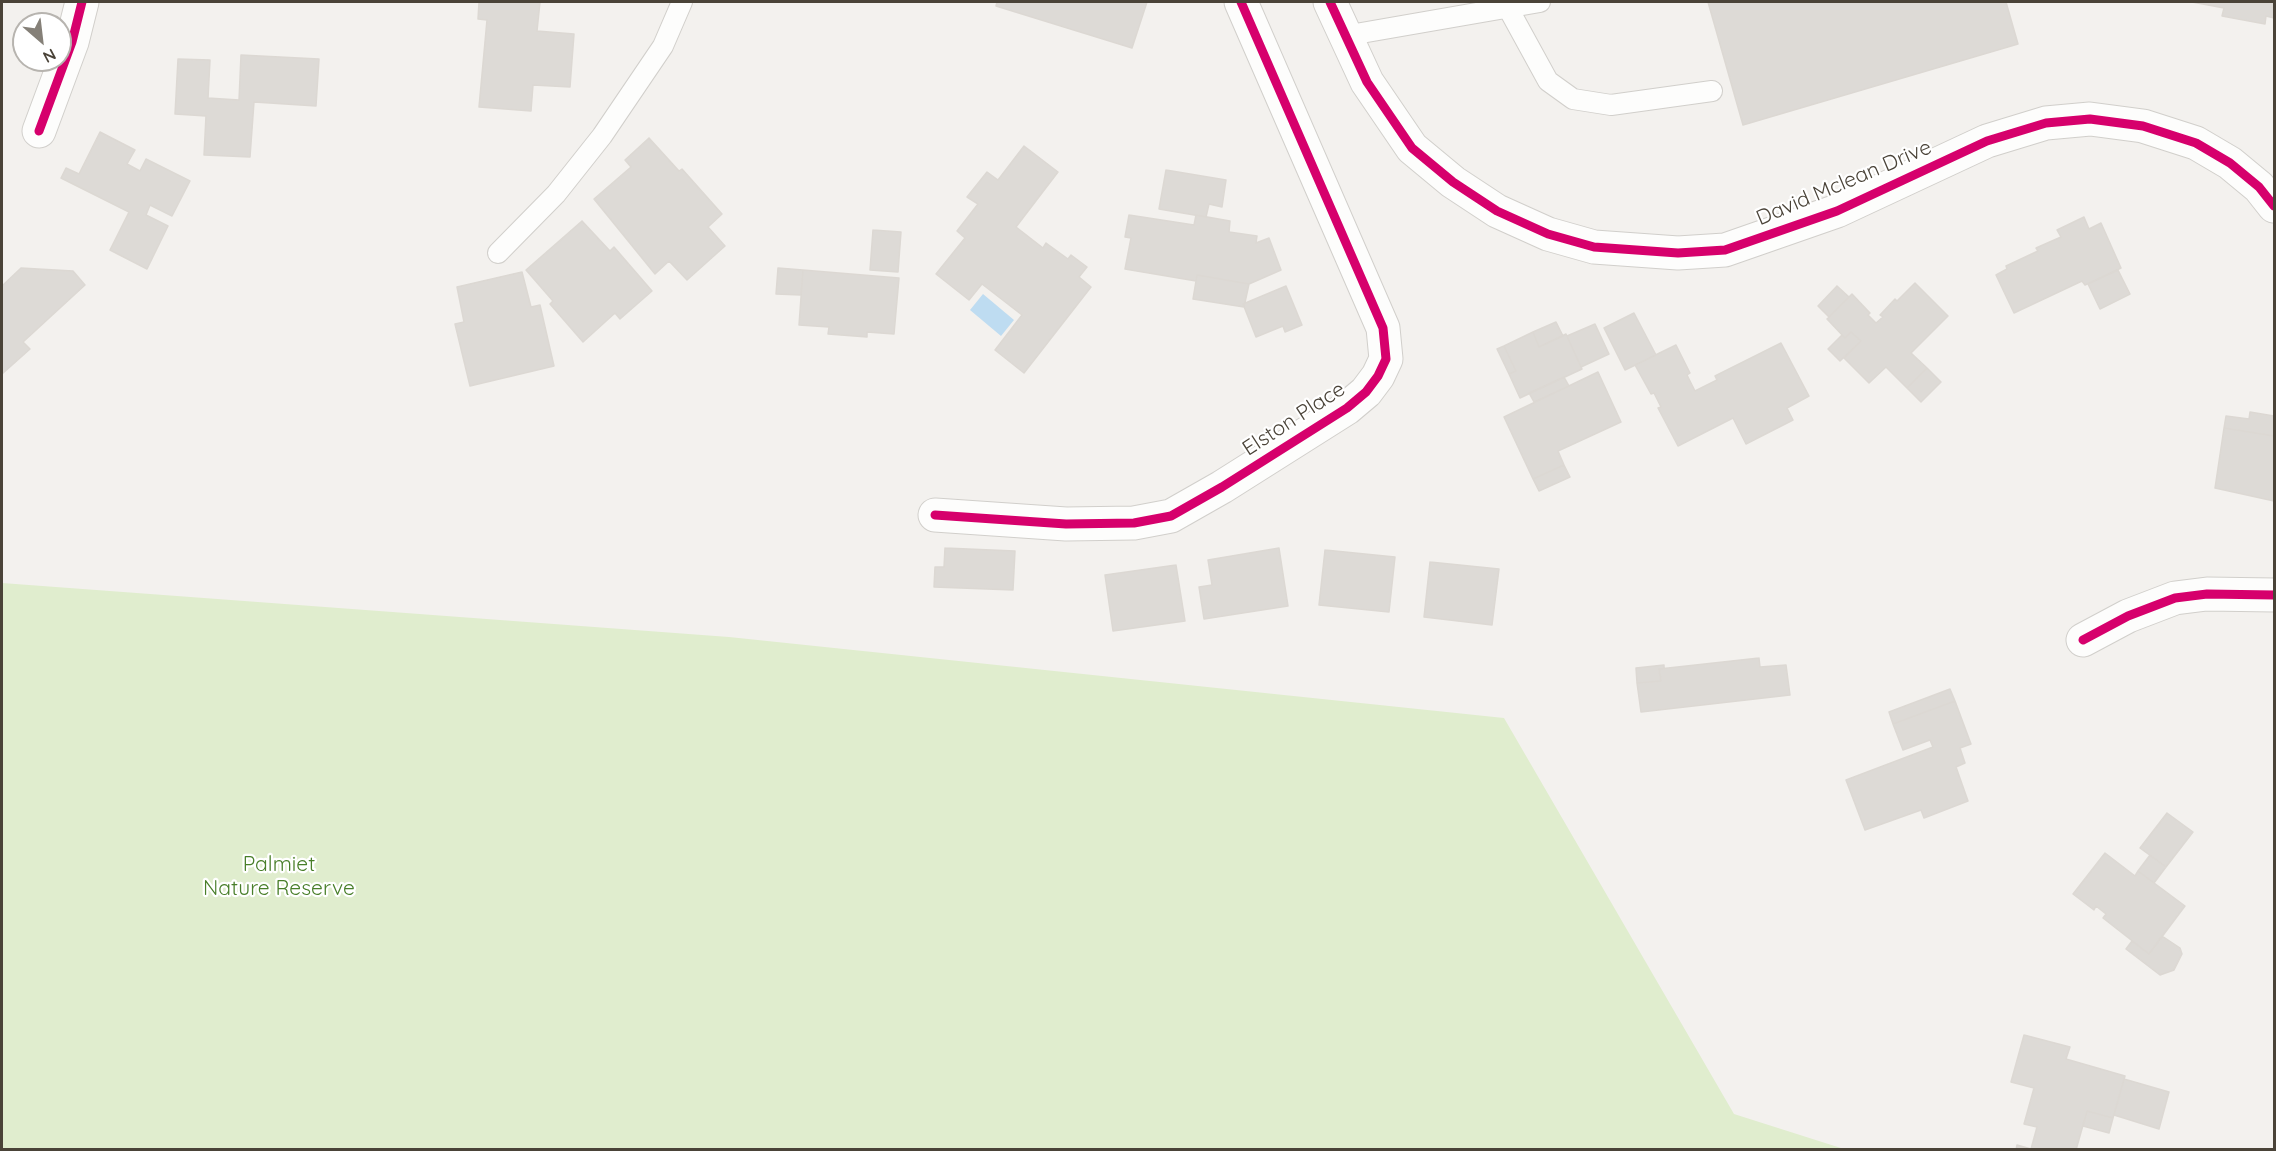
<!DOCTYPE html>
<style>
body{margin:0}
#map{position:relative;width:2276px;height:1151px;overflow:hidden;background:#f3f1ee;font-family:Quicksand,sans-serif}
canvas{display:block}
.frame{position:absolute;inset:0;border:3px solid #4a4338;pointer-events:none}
.north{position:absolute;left:12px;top:12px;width:60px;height:60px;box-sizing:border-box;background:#fff;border:2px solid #b7b4af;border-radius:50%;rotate:152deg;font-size:16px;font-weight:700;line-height:24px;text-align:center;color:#4a4338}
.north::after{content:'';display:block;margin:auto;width:21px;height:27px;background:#858078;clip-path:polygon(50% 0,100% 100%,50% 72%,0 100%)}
</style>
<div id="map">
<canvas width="2276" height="1151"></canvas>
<div class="frame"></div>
<div class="north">N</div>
</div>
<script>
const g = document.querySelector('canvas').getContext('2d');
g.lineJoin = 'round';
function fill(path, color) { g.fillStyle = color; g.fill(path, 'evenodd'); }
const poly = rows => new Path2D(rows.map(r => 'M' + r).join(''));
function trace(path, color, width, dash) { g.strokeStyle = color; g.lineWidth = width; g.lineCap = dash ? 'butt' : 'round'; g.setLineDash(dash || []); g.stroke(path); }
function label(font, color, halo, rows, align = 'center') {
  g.font = font + ' Quicksand,sans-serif'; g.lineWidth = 4.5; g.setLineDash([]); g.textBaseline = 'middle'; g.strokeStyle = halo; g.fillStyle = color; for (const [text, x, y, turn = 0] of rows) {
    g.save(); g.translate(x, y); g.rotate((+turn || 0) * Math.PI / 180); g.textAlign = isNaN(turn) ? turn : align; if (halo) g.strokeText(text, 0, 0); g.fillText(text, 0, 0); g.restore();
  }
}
fill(poly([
 [2,583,729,637,1504,718,1734,1114,1844,1149,2,1149]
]), '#e0edce');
fill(poly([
 [983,294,1014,320,1001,336,970,310]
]), '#bedcf1');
const building = poly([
 [479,2,540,2,537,31,574,34,570,87,533,85,531,111,479,107,487,20,478,19,479,2],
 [997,2,1147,2,1132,48,996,6,997,2],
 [1708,2,2006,2,2018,44,1743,125,1708,2],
 [2192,2,2274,2,2274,18,2266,16,2265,24,2222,16,2224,8,2192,2],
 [241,55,319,59,316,106,254,102,250,157,204,155,206,116,175,114,178,59,210,60,208,98,239,100,241,55],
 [100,132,135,150,127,164,140,171,146,159,190,181,172,216,150,205,146,215,168,226,147,269,110,250,129,212,61,178,66,168,79,174,100,132],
 [649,138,679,171,682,169,722,214,708,227,725,246,687,280,669,261,655,274,594,199,631,167,625,160,649,138],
 [1024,146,1058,172,1016,227,1043,248,1046,243,1068,259,1071,255,1087,267,1079,277,1091,287,1024,373,995,350,1022,315,982,284,969,300,936,274,965,238,957,231,978,204,967,197,987,172,998,180,1024,146],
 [1166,170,1226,180,1222,207,1209,204,1206,217,1159,209,1166,170],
 [1129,215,1194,225,1196,215,1230,221,1229,232,1257,236,1256,243,1269,238,1281,270,1249,284,1197,275,1196,281,1125,269,1131,238,1125,237,1129,215],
 [2084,217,2089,229,2101,223,2121,268,2085,285,2082,281,2014,313,1996,275,2007,269,2006,266,2038,251,2036,248,2061,237,2057,230,2084,217],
 [582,221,610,251,614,247,652,291,620,319,615,313,583,342,550,304,553,301,526,270,582,221],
 [873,230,901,232,898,272,870,270,873,230],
 [21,268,73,271,85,285,23,342,30,349,2,374,2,286,21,268],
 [778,268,803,270,801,295,776,294,778,268],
 [803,270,899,278,894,334,867,332,867,337,828,334,829,327,799,325,803,270],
 [2118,270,2130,294,2100,309,2088,284,2118,270],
 [522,272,531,307,540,305,554,366,470,386,455,324,464,322,457,287,522,272],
 [1197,275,1249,284,1244,307,1193,299,1197,275],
 [1915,283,1948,316,1911,353,1927,368,1907,388,1886,367,1869,383,1844,358,1861,341,1851,332,1845,338,1827,319,1852,294,1870,313,1868,315,1876,323,1883,317,1880,315,1895,299,1897,301,1915,283],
 [1286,286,1302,325,1285,332,1283,326,1256,337,1243,304,1286,286],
 [1837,286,1849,297,1829,317,1818,306,1837,286],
 [1634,313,1656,355,1625,370,1604,328,1634,313],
 [1556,322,1563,336,1539,347,1533,332,1556,322],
 [1595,324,1609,354,1581,367,1567,336,1595,324],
 [1533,332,1539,347,1566,334,1582,369,1520,398,1509,374,1516,371,1504,346,1533,332],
 [1851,332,1861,341,1840,361,1828,349,1842,335,1845,338,1851,332],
 [1781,343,1809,396,1787,408,1793,420,1746,444,1733,418,1678,446,1658,408,1661,407,1654,393,1651,394,1635,365,1676,345,1690,373,1687,375,1695,391,1717,380,1715,376,1781,343],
 [1504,346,1516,371,1509,374,1497,349,1504,346],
 [1927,368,1941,382,1921,402,1907,388,1927,368],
 [1598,372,1621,422,1558,451,1564,465,1533,479,1504,417,1598,372],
 [1564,377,1569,386,1534,402,1529,393,1564,377],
 [2250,412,2274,416,2274,436,2224,428,2226,416,2249,419,2250,412],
 [2224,428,2274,436,2274,501,2215,488,2224,428],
 [1564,465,1570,477,1539,491,1533,479,1564,465],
 [945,548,1015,551,1013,590,934,587,935,567,944,567,945,548],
 [1279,548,1288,606,1204,619,1199,587,1212,585,1208,560,1279,548],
 [1325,550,1395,557,1389,612,1319,605,1325,550],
 [1430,562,1499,569,1492,625,1424,617,1430,562],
 [1176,565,1185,621,1113,631,1105,575,1176,565],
 [1759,658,1760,667,1786,665,1790,695,1641,712,1637,683,1661,681,1659,669,1759,658],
 [1664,665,1664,669,1659,669,1661,681,1637,683,1636,668,1664,665],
 [1950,689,1955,701,1893,724,1889,712,1950,689],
 [1955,701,1971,744,1960,748,1965,763,1956,767,1968,801,1924,818,1921,810,1865,830,1846,780,1933,747,1930,740,1903,750,1893,724,1955,701],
 [2167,813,2193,832,2166,867,2140,848,2167,813],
 [2105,853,2135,876,2138,871,2185,906,2149,954,2103,918,2106,914,2096,906,2094,910,2073,894,2105,853],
 [2150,855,2166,867,2154,883,2138,871,2150,855],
 [2162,936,2180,948,2182,954,2174,970,2160,975,2126,949,2132,941,2149,954,2162,936],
 [2024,1035,2070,1047,2066,1059,2125,1076,2113,1118,2087,1111,2076,1150,2016,1150,2017,1145,2031,1149,2037,1127,2024,1124,2034,1088,2011,1082,2024,1035],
 [2124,1079,2169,1092,2159,1129,2114,1115,2124,1079],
 [2087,1111,2113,1118,2109,1133,2083,1126,2087,1111]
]);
fill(building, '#dddad6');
trace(building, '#dcd8d3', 1.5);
const lane = poly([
 [1508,8,1548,81,1573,99,1611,105,1712,91],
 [1344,36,1540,2],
 [498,253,556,194,602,136,663,46,682,2]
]);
const street = poly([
 [1330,2,1367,82,1412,148,1453,182,1497,211,1548,234,1594,247,1678,253,1725,250,1837,211,1987,141,2046,123,2090,119,2143,126,2196,143,2230,163,2259,187,2274,206],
 [39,131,72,42,82,2],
 [935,515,1066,524,1134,523,1171,516,1222,487,1347,408,1366,392,1378,376,1386,359,1383,328,1241,2],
 [2083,640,2128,616,2175,598,2207,594,2274,595]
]);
trace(lane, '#d1cfcb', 22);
trace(street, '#d1cfcb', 35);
trace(lane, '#fdfdfc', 20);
trace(street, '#fdfdfc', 33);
trace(poly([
 [1330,2,1367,82,1412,148,1453,182,1497,211,1548,234,1594,247,1678,253,1725,250,1837,211,1987,141,2046,123,2090,119,2143,126,2196,143,2230,163,2259,187,2274,206],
 [39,131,72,42,82,2],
 [935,515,1066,524,1134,523,1171,516,1222,487,1347,408,1366,392,1378,376,1386,359,1383,328,1241,2],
 [2083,640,2128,616,2175,598,2207,594,2274,595]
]), '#d6006c', 9);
label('21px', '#4a4338', '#fff', [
 ["David Mclean Drive",1844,183,-23],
 ["Elston Place",1294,419,-33]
]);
label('21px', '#487e29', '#fff', [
 ["Palmiet",279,865],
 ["Nature Reserve",279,889]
]);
</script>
